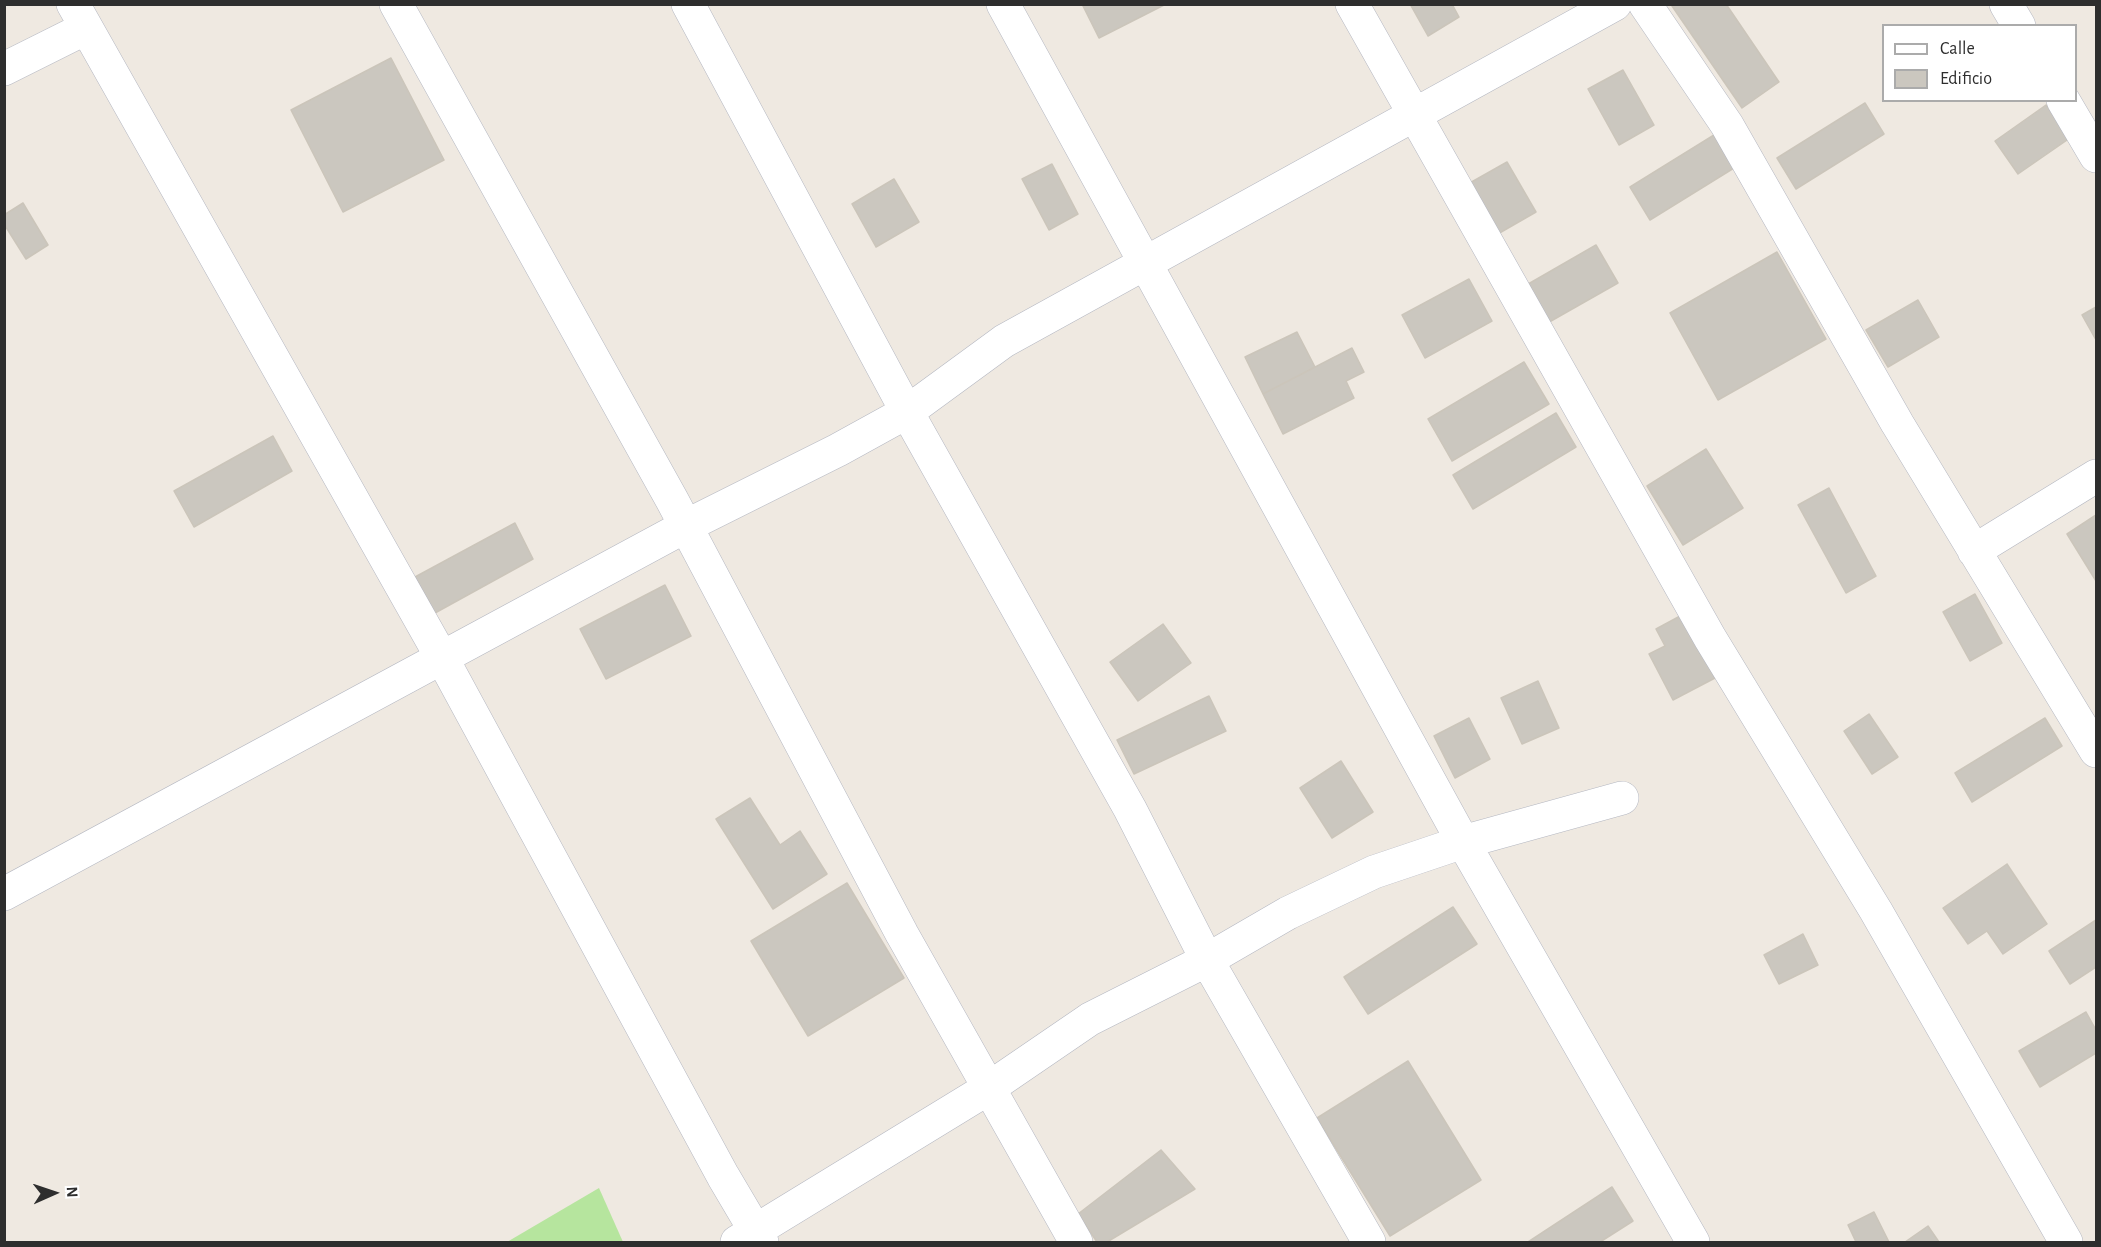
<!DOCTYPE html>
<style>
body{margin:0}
#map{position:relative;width:2101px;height:1247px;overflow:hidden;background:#efe9e1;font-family:"Alegreya Sans",sans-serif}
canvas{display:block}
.frame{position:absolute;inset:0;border:6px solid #2e2e2e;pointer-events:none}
.legend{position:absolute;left:1882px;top:24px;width:195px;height:78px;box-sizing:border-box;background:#fff;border:2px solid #ababab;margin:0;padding:8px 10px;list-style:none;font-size:18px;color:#2e2e2e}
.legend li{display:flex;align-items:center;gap:12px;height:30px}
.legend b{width:30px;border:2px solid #ababab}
.north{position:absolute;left:24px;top:1163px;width:60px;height:60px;-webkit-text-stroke:4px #fff;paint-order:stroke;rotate:87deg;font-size:16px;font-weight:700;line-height:24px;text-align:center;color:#2e2e2e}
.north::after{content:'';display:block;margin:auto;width:21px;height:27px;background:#2e2e2e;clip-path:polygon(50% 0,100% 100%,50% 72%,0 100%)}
</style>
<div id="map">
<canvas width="2101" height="1247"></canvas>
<div class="frame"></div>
<ul class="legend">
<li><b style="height:8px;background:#fff"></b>Calle</li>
<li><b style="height:16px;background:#cbc7bf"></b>Edificio</li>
</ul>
<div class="north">N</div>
</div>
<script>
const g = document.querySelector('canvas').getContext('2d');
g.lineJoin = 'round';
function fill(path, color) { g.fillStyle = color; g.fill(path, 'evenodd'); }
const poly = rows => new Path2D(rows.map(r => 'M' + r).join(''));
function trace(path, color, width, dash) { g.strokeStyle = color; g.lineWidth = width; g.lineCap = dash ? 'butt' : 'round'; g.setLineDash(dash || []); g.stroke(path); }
fill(poly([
 [599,1188,623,1242,507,1242]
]), '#b6e59e');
const building = poly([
 [1082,4,1166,4,1099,38,1082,4],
 [1410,4,1452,4,1459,17,1428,36,1410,4],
 [1674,4,1726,4,1779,82,1742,108,1672,6,1674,4],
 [391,58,444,160,343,212,291,110,391,58],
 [1623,70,1654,125,1619,145,1588,89,1623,70],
 [1865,103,1884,134,1796,189,1777,158,1865,103],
 [2046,105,2070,138,2018,174,1995,141,2046,105],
 [1714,135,1734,168,1650,220,1630,187,1714,135],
 [1507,162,1536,212,1496,235,1468,184,1507,162],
 [1052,164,1078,214,1049,230,1022,179,1052,164],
 [894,179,919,222,876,247,852,204,894,179],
 [23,203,48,245,26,259,4,224,4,215,23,203],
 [1596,245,1618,283,1544,325,1523,287,1596,245],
 [1777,252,1826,339,1718,400,1670,313,1777,252],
 [1469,279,1492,321,1425,358,1402,315,1469,279],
 [1918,300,1939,337,1888,367,1866,330,1918,300],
 [2096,307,2096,340,2082,315,2096,307],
 [1297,332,1315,367,1263,394,1245,357,1297,332],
 [1352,348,1364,372,1346,381,1354,398,1283,434,1263,394,1352,348],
 [1524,362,1549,404,1452,461,1428,419,1524,362],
 [1556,413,1576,447,1473,509,1453,475,1556,413],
 [273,436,292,471,194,527,174,491,273,436],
 [1706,449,1743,508,1683,545,1647,486,1706,449],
 [1829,488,1876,576,1846,593,1798,505,1829,488],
 [2096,515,2096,581,2067,534,2096,515],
 [515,523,533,559,435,613,415,577,515,523],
 [665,585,691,636,606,679,580,629,665,585],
 [1975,594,2002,643,1970,661,1943,612,1975,594],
 [1682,615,1715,678,1673,700,1649,654,1665,646,1656,629,1682,615],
 [1163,624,1191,663,1138,701,1110,662,1163,624],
 [1538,681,1559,728,1522,744,1501,698,1538,681],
 [1209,696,1226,731,1134,774,1117,740,1209,696],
 [1869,714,1898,757,1872,774,1844,731,1869,714],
 [1469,718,1490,759,1455,778,1434,736,1469,718],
 [2045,718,2062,746,1972,802,1955,773,2045,718],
 [1341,761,1373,812,1332,838,1300,788,1341,761],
 [750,798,780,845,800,831,827,874,773,909,716,819,750,798],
 [2007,864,2047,924,2003,954,1987,931,1968,944,1943,908,2007,864],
 [847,883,904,978,808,1036,751,941,847,883],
 [1453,907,1477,944,1368,1014,1344,977,1453,907],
 [2096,920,2096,967,2070,984,2049,951,2096,920],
 [1803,934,1818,965,1779,984,1764,955,1803,934],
 [2086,1012,2096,1030,2096,1053,2040,1087,2019,1051,2086,1012],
 [1408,1061,1481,1180,1390,1236,1317,1118,1408,1061],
 [1161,1150,1195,1189,1107,1242,1097,1242,1078,1214,1161,1150],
 [1612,1187,1633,1221,1600,1242,1528,1242,1612,1187],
 [1874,1212,1889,1242,1856,1242,1848,1225,1874,1212],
 [1928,1226,1939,1242,1905,1242,1928,1226]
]);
fill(building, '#cbc7bf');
trace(building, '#cbc5ba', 1.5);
const minor = poly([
 [73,4,442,658,723,1176,762,1242],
 [396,4,672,500,902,934,1076,1242],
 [688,4,907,412,1130,809,1207,960,1369,1242],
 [1003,4,1463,842,1693,1242],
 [1352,4,1710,638,1876,911,2066,1242],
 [1645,4,1727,125,1897,423,2096,751],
 [2006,4,2019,26],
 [4,69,86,28],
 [2063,100,2096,156],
 [1974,551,2096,476],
 [4,894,686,526,838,450,907,412,1004,341,1615,4],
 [737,1242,989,1088,1090,1019,1207,960,1288,913,1374,872,1463,842,1622,798]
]);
trace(minor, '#b4b7c1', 34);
trace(minor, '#fff', 33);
</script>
